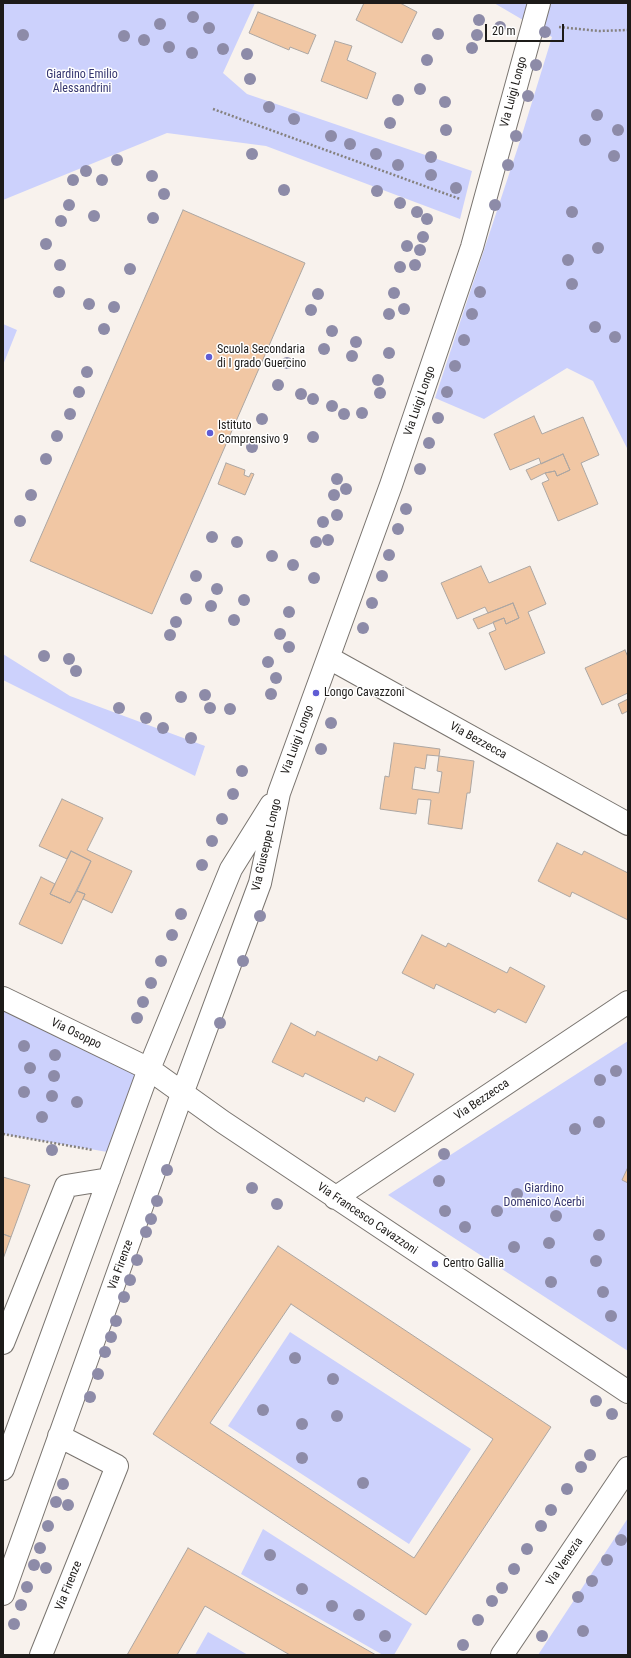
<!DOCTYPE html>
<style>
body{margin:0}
#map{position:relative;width:631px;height:1658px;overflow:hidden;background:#f8f2ed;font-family:"Roboto Condensed",sans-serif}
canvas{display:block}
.frame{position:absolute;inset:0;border:4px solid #1d1b19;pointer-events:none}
.scale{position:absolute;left:485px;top:24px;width:79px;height:18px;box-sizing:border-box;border:2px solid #1d1b19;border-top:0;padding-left:5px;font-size:12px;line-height:14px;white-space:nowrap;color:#1d1b19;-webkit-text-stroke:3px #fff;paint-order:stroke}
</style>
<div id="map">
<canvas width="631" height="1658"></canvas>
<div class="frame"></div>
<div class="scale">20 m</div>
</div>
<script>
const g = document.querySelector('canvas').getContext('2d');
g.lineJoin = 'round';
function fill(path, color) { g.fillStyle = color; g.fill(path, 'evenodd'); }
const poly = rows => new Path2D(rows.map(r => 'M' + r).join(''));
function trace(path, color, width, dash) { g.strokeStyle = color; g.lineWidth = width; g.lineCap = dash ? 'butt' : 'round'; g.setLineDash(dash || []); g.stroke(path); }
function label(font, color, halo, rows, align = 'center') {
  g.font = font + ' "Roboto Condensed",sans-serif'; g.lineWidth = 3; g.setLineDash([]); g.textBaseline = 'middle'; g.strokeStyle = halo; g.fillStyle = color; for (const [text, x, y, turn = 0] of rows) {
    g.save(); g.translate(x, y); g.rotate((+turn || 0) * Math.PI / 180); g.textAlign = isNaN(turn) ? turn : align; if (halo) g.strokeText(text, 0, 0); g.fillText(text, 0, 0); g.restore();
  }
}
fill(poly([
 [3,3,255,3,223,73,247,94,472,171,460,219,266,146,167,133,3,200],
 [494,3,628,3,628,450,593,381,567,368,484,419,435,398,521,138,552,37],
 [3,324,17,330,3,365],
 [3,654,70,696,205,746,195,776,3,680],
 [3,998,149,1069,119,1154,3,1134],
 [628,1041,628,1351,388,1195],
 [290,1332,471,1449,409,1544,228,1426],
 [628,1518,628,1655,538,1655],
 [263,1529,412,1624,394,1655,383,1655,241,1574],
 [208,1632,248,1655,195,1655]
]), '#ccd1fc');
const building = poly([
 [364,3,400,3,417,12,402,43,356,20,364,3],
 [258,12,316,35,308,54,290,47,289,50,249,33,258,12],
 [335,41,352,46,347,60,376,73,367,99,321,81,335,41],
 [183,210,305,263,152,614,30,561,183,210],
 [534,416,542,434,583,417,599,455,581,463,598,504,558,521,542,483,549,480,545,473,555,471,557,476,570,470,563,454,541,464,539,458,510,470,494,434,534,416],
 [563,454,570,470,557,476,555,471,545,473,531,480,526,470,563,454],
 [226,463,245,470,244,475,249,477,251,473,254,474,245,495,218,484,226,463],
 [481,566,489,583,530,566,546,604,528,612,545,653,505,670,489,633,496,630,493,622,504,618,506,624,519,618,513,603,488,613,485,607,457,619,441,583,481,566],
 [513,603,519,618,506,624,504,618,478,629,473,619,513,603],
 [625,650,628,657,628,693,602,705,585,668,625,650],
 [628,699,628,711,622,714,618,704,628,699],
 [394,743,440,749,439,756,474,761,470,793,467,793,462,829,428,824,431,800,418,799,416,814,380,809,385,776,389,777,394,743],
 [427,755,439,756,437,771,442,772,439,793,412,789,415,767,425,769,427,755],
 [62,799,103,818,87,850,132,871,112,913,83,899,85,894,77,891,91,861,71,851,67,859,39,846,62,799],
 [557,843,582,855,584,851,628,873,628,920,572,892,570,897,538,881,557,843],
 [71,851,91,861,70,903,50,894,71,851],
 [41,877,55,884,50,894,70,903,77,891,85,894,62,944,19,924,41,877],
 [422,935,446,947,448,943,507,973,510,967,545,986,526,1023,498,1009,495,1013,436,984,434,989,402,973,422,935],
 [291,1023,315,1036,317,1031,377,1061,379,1056,414,1074,395,1112,366,1097,364,1102,305,1073,303,1077,272,1062,291,1023],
 [628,1167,628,1183,622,1180,628,1167],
 [3,1177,30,1185,11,1237,3,1234,3,1177],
 [3,1234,11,1237,3,1259,3,1234],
 [278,1246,551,1427,426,1615,153,1434,278,1246],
 [291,1304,493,1439,414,1558,210,1423,291,1304],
 [188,1548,376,1655,290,1655,205,1606,177,1655,127,1655,188,1548]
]);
fill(building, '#f1c7a4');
trace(building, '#aca6a2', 1);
const minor = poly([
 [329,658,628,824],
 [3,998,149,1069,223,1122,628,1392],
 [335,1198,628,1002],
 [3,1343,66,1186,109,1179],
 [3,1469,149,1069,231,869,271,805],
 [3,1594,182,1094,260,883,279,793,391,485,472,247,539,3],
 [41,1655,117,1466,59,1436],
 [502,1655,628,1468]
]);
trace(minor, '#79746f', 24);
trace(poly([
 [559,27,599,31,628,30],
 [213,109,460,199],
 [3,1134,93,1150]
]), '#85817e', 2.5, [2, 2]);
trace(minor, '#fff', 22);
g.fillStyle = '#8d8ba8';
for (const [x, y] of [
 [193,17],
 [479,20],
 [160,24],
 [500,27],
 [209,28],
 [545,32],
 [438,34],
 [23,35],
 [477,35],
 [124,36],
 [144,40],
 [169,47],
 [472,48],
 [223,49],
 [192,53],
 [247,54],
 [427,60],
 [536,65],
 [250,79],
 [420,89],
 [528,96],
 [398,100],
 [445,102],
 [269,107],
 [597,115],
 [294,119],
 [390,123],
 [446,130],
 [618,130],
 [331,136],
 [516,136],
 [585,140],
 [350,144],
 [252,154],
 [376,154],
 [614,156],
 [431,157],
 [117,160],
 [398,165],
 [508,165],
 [86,171],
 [431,175],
 [152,176],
 [73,180],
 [102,180],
 [456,188],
 [284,190],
 [377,191],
 [164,194],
 [400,203],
 [69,205],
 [495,205],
 [417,212],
 [572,212],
 [94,216],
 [153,218],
 [427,219],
 [61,221],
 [423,237],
 [46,244],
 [407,246],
 [598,248],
 [420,250],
 [568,260],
 [60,265],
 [415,265],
 [400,267],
 [130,269],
 [572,284],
 [59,292],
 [480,292],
 [394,293],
 [318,294],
 [89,304],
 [114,307],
 [404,309],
 [311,310],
 [389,314],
 [472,314],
 [595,327],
 [104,329],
 [332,331],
 [615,337],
 [464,340],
 [356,342],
 [324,349],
 [389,353],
 [352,356],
 [287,363],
 [455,366],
 [87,372],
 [378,380],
 [278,385],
 [79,392],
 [447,392],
 [380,393],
 [301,394],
 [313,399],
 [332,406],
 [362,413],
 [70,414],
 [344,414],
 [438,418],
 [262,419],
 [57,436],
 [313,437],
 [429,443],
 [252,447],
 [46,459],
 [420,469],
 [337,479],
 [346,489],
 [31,495],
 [334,495],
 [406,509],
 [337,515],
 [20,521],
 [323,522],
 [398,529],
 [212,537],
 [328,540],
 [237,542],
 [316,542],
 [389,555],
 [272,556],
 [293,565],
 [196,576],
 [382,576],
 [314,578],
 [217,589],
 [186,599],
 [244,600],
 [372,603],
 [211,606],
 [289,612],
 [234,620],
 [176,622],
 [363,628],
 [280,634],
 [170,635],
 [289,647],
 [44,656],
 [69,659],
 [268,662],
 [76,671],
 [276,678],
 [271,694],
 [205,695],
 [181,697],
 [119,708],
 [210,708],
 [230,709],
 [146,718],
 [331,723],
 [163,728],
 [191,738],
 [321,749],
 [242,771],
 [233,794],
 [222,819],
 [212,841],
 [202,865],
 [181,914],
 [260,916],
 [172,935],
 [161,961],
 [243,961],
 [151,983],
 [143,1002],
 [137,1018],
 [220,1023],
 [24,1046],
 [55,1055],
 [30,1068],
 [616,1071],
 [54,1076],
 [600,1080],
 [24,1092],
 [52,1096],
 [77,1102],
 [42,1117],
 [599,1122],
 [575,1129],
 [52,1150],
 [444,1154],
 [167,1170],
 [439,1181],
 [252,1188],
 [517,1194],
 [157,1201],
 [277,1204],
 [445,1211],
 [497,1211],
 [556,1216],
 [151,1219],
 [465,1227],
 [146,1232],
 [599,1235],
 [549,1243],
 [514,1247],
 [137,1260],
 [596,1261],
 [130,1280],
 [551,1282],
 [603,1292],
 [124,1297],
 [611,1316],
 [116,1321],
 [111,1337],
 [105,1352],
 [295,1358],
 [98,1374],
 [333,1379],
 [90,1397],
 [596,1401],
 [263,1410],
 [612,1414],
 [337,1416],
 [302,1424],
 [590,1455],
 [302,1458],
 [581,1467],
 [363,1483],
 [63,1484],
 [567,1489],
 [56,1502],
 [68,1505],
 [551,1510],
 [48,1526],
 [541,1526],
 [621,1540],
 [40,1548],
 [527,1549],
 [270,1555],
 [607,1560],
 [34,1565],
 [46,1568],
 [514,1569],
 [592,1581],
 [27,1587],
 [502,1588],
 [302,1589],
 [578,1597],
 [492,1601],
 [21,1605],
 [332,1606],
 [359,1615],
 [478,1620],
 [14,1624],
 [583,1631],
 [385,1636],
 [542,1636],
 [463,1645]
]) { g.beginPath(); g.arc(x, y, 6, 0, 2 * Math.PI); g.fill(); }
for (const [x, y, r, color] of [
 [209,357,4,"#5f5cd4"],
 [210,433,4,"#5f5cd4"],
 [316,693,4,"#5f5cd4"],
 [435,1264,4,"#5f5cd4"]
]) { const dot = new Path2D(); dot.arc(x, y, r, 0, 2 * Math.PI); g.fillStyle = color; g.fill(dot); trace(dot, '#fff', 1.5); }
label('12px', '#35366f', '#fff', [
 ["Giardino Emilio",82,75],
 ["Alessandrini",82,89],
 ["Giardino",544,1189],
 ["Domenico Acerbi",544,1203]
]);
label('12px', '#1d1b19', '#fff', [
 ["Via Luigi Longo",514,92,-75],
 ["Via Luigi Longo",420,401,-71],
 ["Via Luigi Longo",298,740,-70],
 ["Via Bezzecca",478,741,29],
 ["Via Giuseppe Longo",267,845,-77],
 ["Via Osoppo",76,1034,26],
 ["Via Bezzecca",482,1100,-34],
 ["Via Francesco Cavazzoni",367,1219,34],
 ["Via Firenze",121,1265,-70],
 ["Via Venezia",565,1562,-56],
 ["Via Firenze",69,1586,-68]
]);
label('12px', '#1d1b19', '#fff', [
 ["Scuola Secondaria",217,350],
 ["di I grado Guercino",217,364],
 ["Istituto",218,426],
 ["Comprensivo 9",218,440],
 ["Longo Cavazzoni",324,693],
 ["Centro Gallia",443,1264]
], 'left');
</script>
